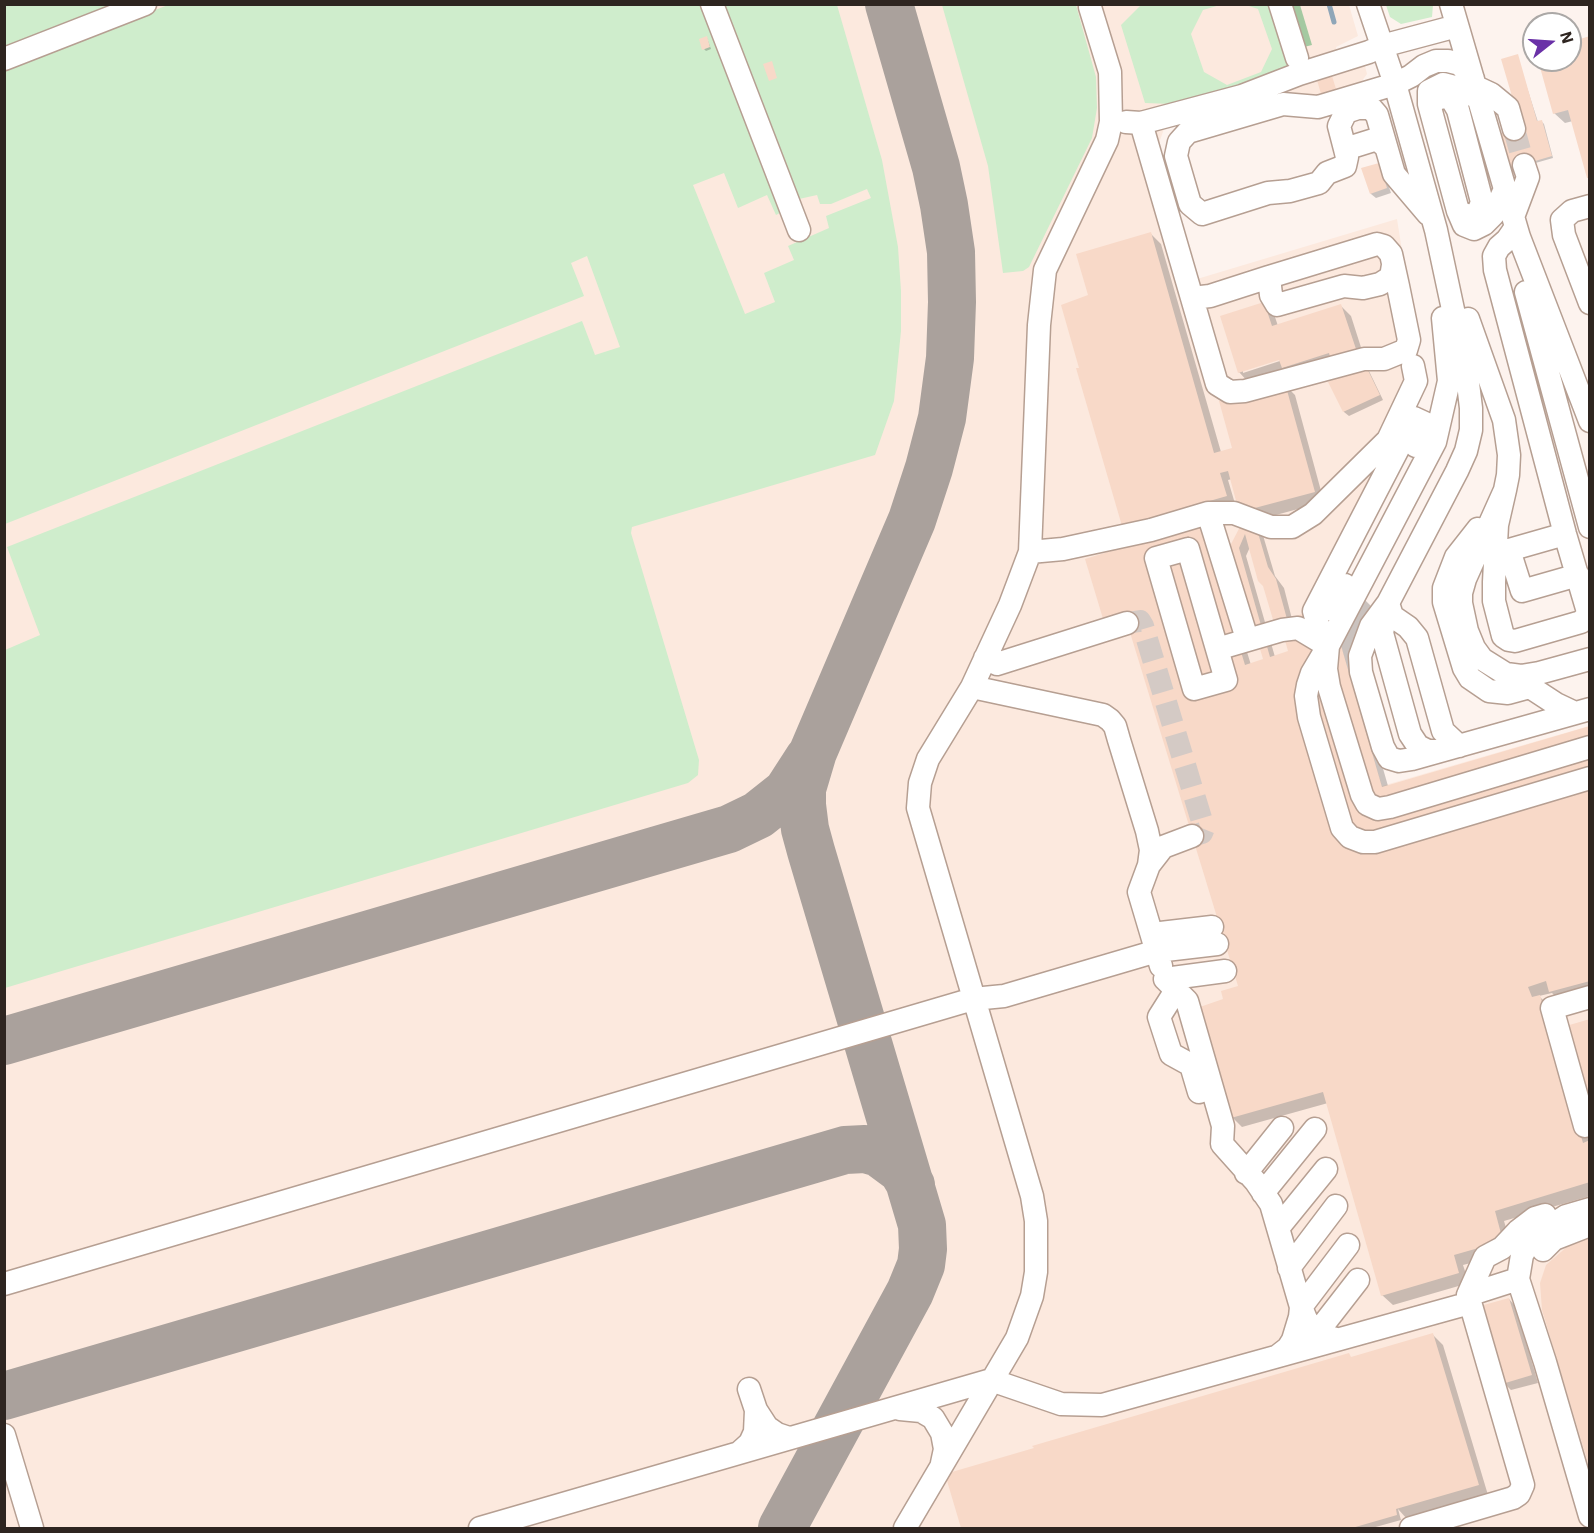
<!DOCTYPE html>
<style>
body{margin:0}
#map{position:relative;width:1594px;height:1533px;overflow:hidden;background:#fdf3ee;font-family:"IBM Plex Sans",sans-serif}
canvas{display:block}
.frame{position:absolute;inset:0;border:6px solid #2e2520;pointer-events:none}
.north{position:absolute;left:1522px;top:12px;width:60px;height:60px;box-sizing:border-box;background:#fff;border:2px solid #aba8a6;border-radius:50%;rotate:73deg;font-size:16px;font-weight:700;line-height:24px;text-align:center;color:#2e2520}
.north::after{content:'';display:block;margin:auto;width:21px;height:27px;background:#6a31a7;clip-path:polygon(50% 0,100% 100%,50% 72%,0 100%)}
</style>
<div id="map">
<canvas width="1594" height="1533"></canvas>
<div class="frame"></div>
<div class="north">N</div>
</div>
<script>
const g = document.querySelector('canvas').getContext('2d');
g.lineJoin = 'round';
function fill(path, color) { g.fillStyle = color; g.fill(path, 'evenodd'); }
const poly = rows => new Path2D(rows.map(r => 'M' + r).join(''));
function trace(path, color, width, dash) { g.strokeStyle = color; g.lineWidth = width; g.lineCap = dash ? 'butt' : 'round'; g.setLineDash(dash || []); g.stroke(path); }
fill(poly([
 [5,5,1349,5,1358,36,1336,47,1342,69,1364,62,1367,74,1359,85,1311,98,1278,95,1164,129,1159,143,1197,279,1397,219,1423,383,1423,395,1326,574,1340,642,1382,786,1589,726,1589,1528,5,1528]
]), '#fce9de');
fill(poly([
 [5,5,127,5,5,53],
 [168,5,707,5,788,209,776,215,767,195,738,208,724,173,693,185,745,314,775,302,764,273,794,260,788,246,829,228,826,216,871,198,867,189,831,204,820,204,817,195,799,199,788,189,717,5,837,5,882,160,898,247,901,291,901,331,894,401,875,455,632,527,631,533,699,760,698,775,688,783,5,988,5,650,40,635,7,547,582,321,595,355,620,347,587,256,571,263,584,296,5,524,4,69],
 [942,5,1076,5,1096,77,1097,108,1092,138,1029,267,1023,271,1003,273,988,166],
 [1141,5,1220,5,1203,10,1191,34,1204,72,1227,85,1261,72,1272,49,1258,9,1246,5,1274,5,1291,62,1289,68,1238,86,1171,104,1145,103,1121,25],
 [1386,5,1433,5,1432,17,1401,24,1390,17]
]), '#cfedcc');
fill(poly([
 [1287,5,1300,5,1312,45,1300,48]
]), '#a4c9a1');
fill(poly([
 [707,38,711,49,706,51,704,49],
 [1590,38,1590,179,1573,121,1565,123,1554,113,1540,60,1570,60,1570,43],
 [1517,56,1538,122,1542,122,1544,124,1553,158,1511,170,1509,169,1523,128],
 [1378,164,1383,169,1391,193,1376,198,1371,194,1363,169],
 [1151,234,1161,244,1221,452,1234,449,1285,385,1295,395,1324,502,1261,519,1257,515,1275,576,1284,588,1292,619,1364,599,1374,609,1350,653,1388,786,1590,727,1590,994,1561,1002,1552,993,1539,996,1550,1007,1590,1142,1590,1196,1504,1221,1513,1252,1463,1265,1469,1283,1393,1305,1382,1295,1328,1103,1242,1127,1232,1117,1225,1001,1240,987,1211,535,1251,665,1266,660,1232,546,1244,523,1232,479,1228,480,1236,507,1134,535,1081,369,1089,296],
 [1250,547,1284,629,1289,652,1275,657,1246,556],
 [1264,303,1274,314,1278,326,1341,306,1351,316,1366,363,1249,383,1239,372],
 [1285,356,1286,359,1243,373,1243,370],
 [1365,366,1369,371,1383,400,1349,416,1344,412,1330,383],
 [1509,1299,1516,1307,1538,1383,1511,1390,1504,1383],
 [1433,1335,1443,1345,1488,1495,1407,1519,1398,1509,1401,1520,1372,1528,962,1528,947,1475]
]), '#0003');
trace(poly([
 [1329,4,1334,22]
]), '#8fa6b8', 5);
trace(poly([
 [4,1041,729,829,758,815,787,792,809,758],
 [4,1396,845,1150,865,1149,879,1153,902,1170,911,1185],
 [782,1528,910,1292,921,1265,923,1249,922,1225,811,851,805,829,802,805,802,789,813,752,912,520,929,468,942,418,950,358,952,302,951,252,944,205,936,167,889,4]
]), '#aaa19c', 48);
fill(poly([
 [707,36,710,47,702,50,699,39],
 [1590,36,1590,178,1587,178,1568,110,1553,114,1538,60,1570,60,1570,42],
 [1518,54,1537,121,1542,120,1552,156,1508,169,1498,134,1521,127,1501,59],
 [772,61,777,78,769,81,763,64],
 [1332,76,1336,89,1321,94,1317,80],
 [1379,163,1387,188,1370,194,1361,168],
 [1151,232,1214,453,1232,448,1219,401,1285,383,1315,492,1251,509,1268,567,1276,579,1287,619,1305,613,1326,575,1340,642,1382,787,1590,726,1590,981,1549,992,1546,981,1528,987,1532,997,1540,995,1583,1143,1590,1140,1590,1182,1495,1211,1503,1241,1454,1255,1459,1273,1381,1296,1323,1092,1231,1118,1197,1008,1223,999,1221,991,1238,986,1125,616,1104,622,1085,559,1202,523,1245,665,1263,659,1230,546,1242,523,1228,471,1220,473,1227,496,1122,526,1076,368,1079,368,1061,305,1088,295,1076,254],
 [1245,534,1258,581,1263,586,1274,623,1282,630,1288,651,1270,657,1239,548],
 [1264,302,1272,326,1341,304,1357,352,1331,361,1329,353,1282,368,1279,360,1238,373,1220,316],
 [1365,364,1380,395,1343,412,1328,382],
 [1590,1019,1590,1107,1566,1026],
 [1590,1238,1590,1466,1589,1466,1542,1310,1540,1283,1546,1265,1569,1245],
 [1509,1298,1532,1375,1502,1384,1480,1306],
 [1433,1333,1479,1485,1396,1509,1397,1515,1352,1528,961,1528,945,1474,1034,1448,1032,1446,1349,1353,1351,1357]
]), '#f8d9c8');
trace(poly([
 [1514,129,1524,165],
 [1127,623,1140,621,1143,626,1204,828,1202,833,1192,836]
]), '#d4cac5', 22, [22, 11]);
const minor = poly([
 [712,4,799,230],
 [1280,4,1297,58],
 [1368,4,1395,84,1436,230,1467,375,1471,408,1471,430,1466,451,1457,471,1388,603,1371,626,1360,656,1361,672,1383,747,1389,758,1399,761,1412,759,1590,709],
 [1451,4,1519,237,1590,421],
 [1090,7,1110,72,1111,122,1107,140,1045,270,1039,325,1030,552,1063,549,1151,530,1208,513,1244,629],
 [4,59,145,4],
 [1476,87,1491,94,1508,108,1514,129],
 [1480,99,1458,88,1443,84,1429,91,1429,104,1458,211,1464,225,1474,229,1484,224,1493,215,1505,189],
 [1430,104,1440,97,1451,98,1458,110,1482,202,1478,213,1469,216,1461,213],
 [1126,122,1141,123,1242,96,1299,74,1369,52,1382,46,1457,26],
 [1141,123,1217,384,1230,392,1245,391,1364,359,1384,359,1406,350,1409,340,1398,286,1391,254,1384,246,1377,244,1269,277,1271,295,1277,305,1344,286,1363,288,1380,284,1391,277,1393,265],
 [1386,147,1377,139,1345,149,1347,157,1345,166,1327,173,1319,183,1290,191,1268,193,1202,214,1190,204,1176,156,1179,142,1188,132,1283,104,1318,107,1395,84,1411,76,1424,66,1436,61,1448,61,1460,64,1473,79],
 [1345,149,1339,126,1346,112,1358,108,1371,108,1377,115,1394,174,1428,214],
 [1590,206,1572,211,1562,220,1564,235,1590,303],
 [1513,217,1528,177,1524,165],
 [1526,292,1590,527],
 [1192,298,1210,296,1269,277],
 [1443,318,1449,381,1435,442,1328,646,1312,673,1308,685,1306,696,1309,717,1342,828,1350,837,1363,842,1375,842,1590,778],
 [1468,319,1504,420,1509,455,1508,475,1505,490,1465,579,1461,593,1461,603,1467,631,1474,648,1482,659,1506,674,1521,676,1539,673,1590,659],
 [1416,446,1427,424,1414,418,1314,611,1319,629,1328,646,1326,669,1329,687,1362,795,1367,804,1378,809,1390,807,1590,747],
 [1505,490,1497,525,1494,582,1494,601,1503,636,1509,640,1515,641,1581,622,1586,617,1588,612,1565,534,1495,270,1494,256,1499,247,1507,240,1516,227],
 [1208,513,1234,513,1271,527,1292,527,1313,514,1388,440,1416,381,1413,366],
 [1478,529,1456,557,1444,588,1444,602,1464,668,1470,678,1489,691,1508,693,1530,687,1556,704,1575,713],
 [1565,534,1509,550,1522,591,1578,575],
 [1188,549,1226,680,1194,689,1156,558,1188,549],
 [1319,602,1332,610,1345,585],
 [1388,603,1392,616,1408,627,1417,638,1443,731,1459,746],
 [1387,607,1382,633,1410,734,1418,746,1428,751,1440,751],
 [1217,649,1282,630,1298,628,1328,646],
 [985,658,997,664,1127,623],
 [972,687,1103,715,1110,720,1115,726,1119,740,1147,831,1151,850,1149,865],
 [1152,934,1212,927],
 [1161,966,1139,892,1149,865,1163,847,1192,836],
 [1165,979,1187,1001,1223,1126,1222,1144,1256,1182,1271,1204,1301,1307],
 [1165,979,1225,971],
 [1171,998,1159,1017,1171,1054,1191,1065,1199,1092],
 [1585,1126,1552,1008,1590,997],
 [1246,1173,1282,1128],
 [1263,1193,1315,1129],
 [1590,1209,1566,1216,1532,1238,1522,1255,1518,1279,1545,1362,1590,1516],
 [1278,1228,1326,1169],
 [1543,1250,1554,1239,1590,1225],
 [1289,1268,1336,1206],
 [1518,1279,1468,1295,1485,1257,1502,1248,1518,1231,1535,1218,1545,1215],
 [4,1284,973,999,1004,996,1157,951,1217,944],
 [1301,1307,1348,1245],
 [1316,1334,1358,1280],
 [1279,1355,1288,1348,1293,1340,1300,1317,1301,1307,1306,1319,1316,1334,1336,1339],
 [749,1389,756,1410],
 [900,1409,921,1411,933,1418,942,1433,945,1449,942,1463],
 [4,1435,32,1528],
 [740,1452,750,1443,755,1432,756,1410,767,1427,777,1434,789,1438],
 [480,1528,991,1380,1061,1404,1102,1405,1470,1303],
 [905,1528,1017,1338,1032,1296,1036,1272,1036,1221,1032,1196,918,808,920,783,928,759,972,687,1010,605,1030,552],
 [1411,1528,1513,1498,1519,1494,1523,1485,1468,1295]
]);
trace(minor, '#b69f92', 25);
trace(minor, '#fff', 22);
</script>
